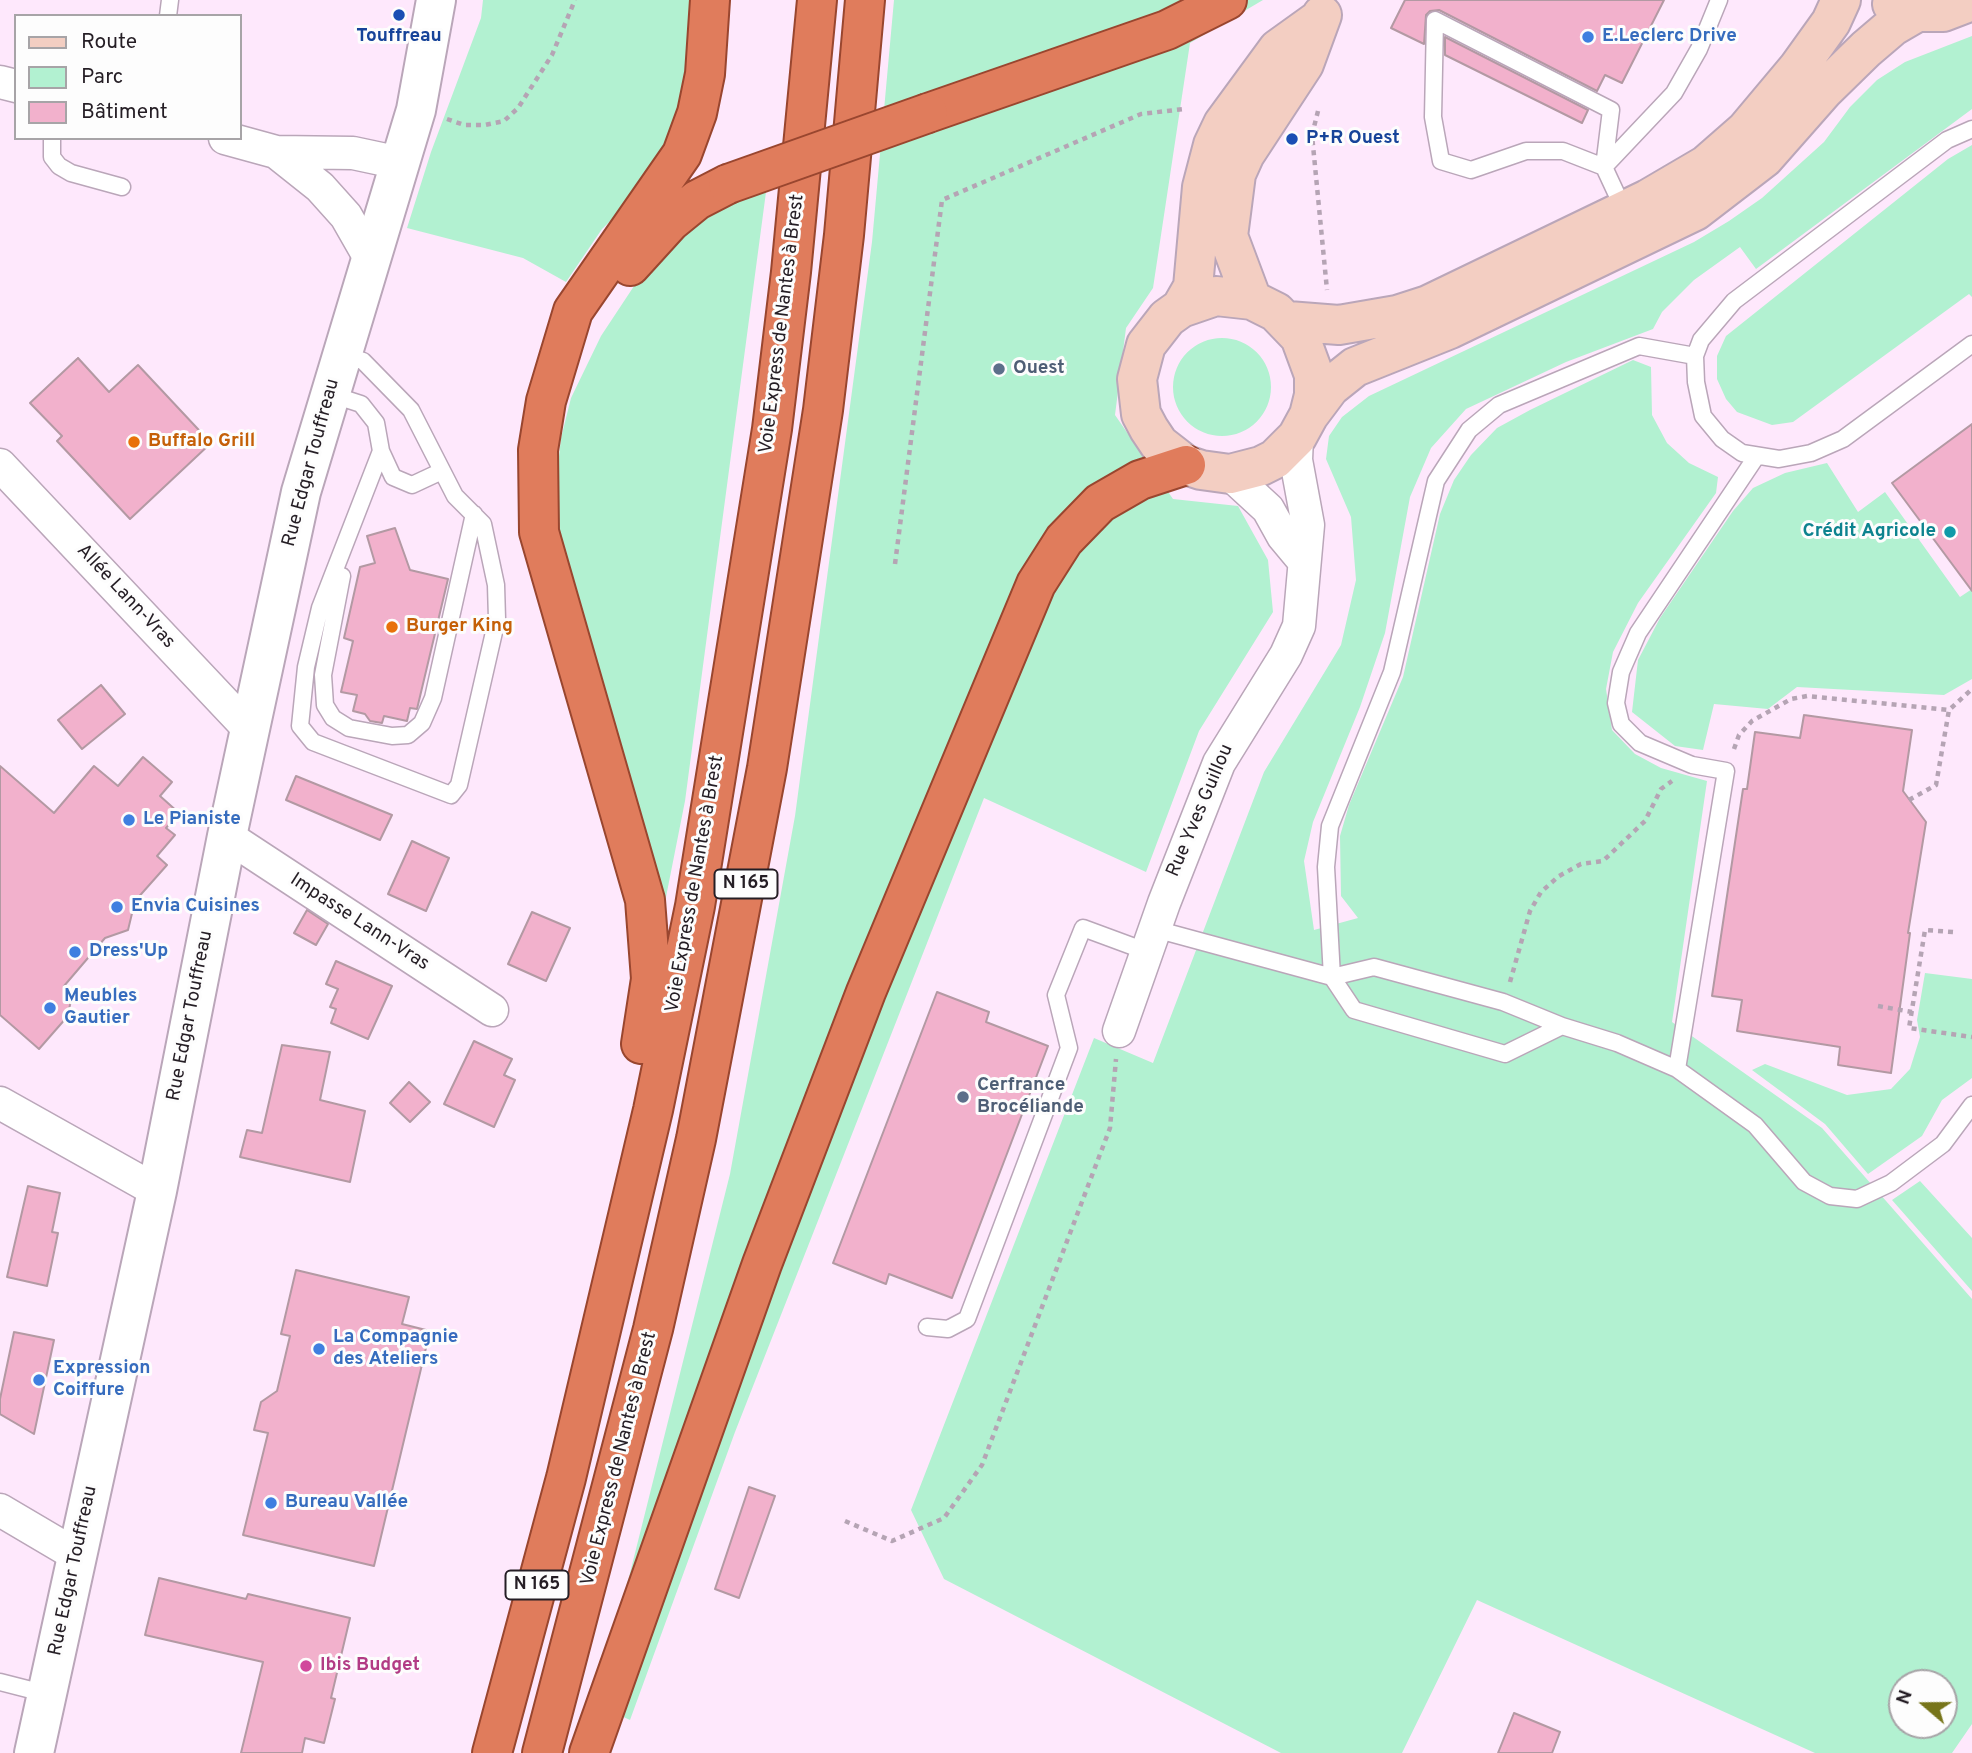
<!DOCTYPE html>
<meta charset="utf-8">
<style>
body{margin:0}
#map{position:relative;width:1972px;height:1753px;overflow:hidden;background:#fee8fc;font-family:Overpass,sans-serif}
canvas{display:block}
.legend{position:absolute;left:14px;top:14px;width:228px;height:126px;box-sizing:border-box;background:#fdfdfd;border:2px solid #a7a4a7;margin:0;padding:9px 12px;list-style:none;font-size:21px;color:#251e25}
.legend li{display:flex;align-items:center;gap:14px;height:35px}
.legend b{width:35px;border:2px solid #a7a4a7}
.north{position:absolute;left:1888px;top:1669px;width:70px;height:70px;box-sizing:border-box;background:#fdfdfd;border:2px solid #a7a4a7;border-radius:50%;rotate:290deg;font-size:19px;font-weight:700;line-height:28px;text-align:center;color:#251e25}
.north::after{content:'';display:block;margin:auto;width:24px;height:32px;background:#77751a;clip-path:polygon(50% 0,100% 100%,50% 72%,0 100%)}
</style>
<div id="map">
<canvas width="1972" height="1753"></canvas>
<ul class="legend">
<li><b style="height:9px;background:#f3cec2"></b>Route</li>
<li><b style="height:19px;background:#b2f1d1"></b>Parc</li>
<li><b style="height:19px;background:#f2b1cc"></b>Bâtiment</li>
</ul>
<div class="north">N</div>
</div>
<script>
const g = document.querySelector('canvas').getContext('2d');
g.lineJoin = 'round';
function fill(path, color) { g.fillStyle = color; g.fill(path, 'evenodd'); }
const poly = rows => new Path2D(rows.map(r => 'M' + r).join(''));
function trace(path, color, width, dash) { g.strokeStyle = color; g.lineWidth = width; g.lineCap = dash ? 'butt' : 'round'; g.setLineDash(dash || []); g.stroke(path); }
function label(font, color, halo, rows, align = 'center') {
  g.font = font + ' Overpass,sans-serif'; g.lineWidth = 6; g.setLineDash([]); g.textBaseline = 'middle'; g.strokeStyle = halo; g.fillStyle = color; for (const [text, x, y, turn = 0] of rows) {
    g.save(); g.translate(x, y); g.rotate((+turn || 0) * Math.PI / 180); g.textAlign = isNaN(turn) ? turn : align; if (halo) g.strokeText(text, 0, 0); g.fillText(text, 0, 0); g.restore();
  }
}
fill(poly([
 [483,0,696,0,681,115,663,160,634,198,602,229,566,282,523,258,407,228,431,152,481,18],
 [894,0,1263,0,1190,43,1153,288,1126,328,1115,415,1173,499,1238,506,1268,560,1273,612,1199,731,1146,872,984,798,735,1432,630,1720,591,1702,629,1577,730,1174,795,816,872,242],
 [1972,36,1972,109,1756,269,1740,247,1694,280,1662,312,1653,329,1566,362,1466,409,1431,448,1410,497,1385,633,1360,707,1313,822,1304,861,1314,930,1358,918,1341,896,1340,836,1349,805,1403,677,1440,514,1454,480,1471,455,1497,428,1530,410,1633,360,1651,367,1652,415,1667,443,1689,463,1718,477,1716,493,1638,603,1613,652,1606,689,1612,730,1635,754,1661,768,1707,781,1672,1022,1822,1128,1972,1299,1972,1724,1952,1753,1815,1753,1477,1600,1402,1753,1281,1753,944,1579,911,1510,1094,1038,1153,1063,1264,772,1341,645,1356,580,1351,517,1326,459,1329,436,1342,417,1369,396,1694,242,1729,221,1762,198,1824,142,1850,107,1877,80,1905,62],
 [1902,1683,1944,1683,1944,1725,1902,1725],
 [1972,145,1972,297,1969,294,1793,422,1772,425,1737,412,1726,399,1717,379,1717,356,1726,336,1948,159],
 [766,192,685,801,665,902,561,543,556,483,561,438,571,398,601,336,638,280,682,231,722,207],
 '1173 387a49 49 0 1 1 98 0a49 49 0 1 1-98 0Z',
 [1827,463,1858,512,1885,492,1960,597,1972,589,1972,679,1944,695,1797,687,1768,709,1714,704,1703,750,1675,746,1632,712,1638,660,1660,618,1733,511,1753,488,1785,473],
 [1925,973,1972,979,1972,1078,1942,1100,1922,1136,1868,1174,1825,1124,1752,1070,1765,1064,1847,1095,1891,1089,1910,1069,1920,1037,1917,1020],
 [1920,1181,1972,1238,1972,1291,1892,1200]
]), '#b2f1d1');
const building = poly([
 [1405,0,1664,0,1622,83,1605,75,1597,91,1439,10,1430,11,1426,15,1424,44,1391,28,1405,0],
 [1445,37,1588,110,1582,123,1445,55,1445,37],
 [78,358,109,392,138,365,211,443,130,519,57,441,62,436,30,403,78,358],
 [1972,424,1972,591,1892,483,1972,424],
 [395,528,410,570,448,579,417,709,410,708,407,721,384,716,382,723,370,721,365,714,353,711,357,695,341,692,353,641,344,638,360,567,375,563,367,536,395,528],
 [101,685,125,714,82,749,58,720,101,685],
 [1804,715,1912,730,1903,791,1926,822,1908,933,1910,933,1891,1073,1838,1065,1840,1047,1737,1031,1742,1000,1712,996,1743,789,1747,789,1755,732,1800,738,1804,715],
 [143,757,172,782,160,796,179,813,166,828,175,835,157,856,167,865,135,901,128,930,105,938,64,986,73,993,67,1017,39,1049,0,1015,0,766,54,813,94,766,118,786,143,757],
 [296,776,392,815,380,840,286,800,296,776],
 [412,841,449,858,426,911,388,894,412,841],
 [307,910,328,924,316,945,294,933,307,910],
 [532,912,570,928,546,981,508,964,532,912],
 [336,961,392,986,368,1039,331,1023,336,1009,330,1007,338,989,326,984,336,961],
 [937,992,989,1012,986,1022,1048,1046,952,1298,889,1274,886,1284,833,1263,937,992],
 [474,1041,512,1059,504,1075,515,1080,494,1127,444,1104,474,1041],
 [282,1045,330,1052,320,1100,365,1111,350,1182,240,1157,247,1130,262,1133,282,1045],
 [409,1082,430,1102,410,1122,390,1103,409,1082],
 [28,1186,60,1193,52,1232,58,1233,47,1286,7,1277,28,1186],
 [296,1270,409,1297,402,1324,430,1331,374,1566,243,1535,268,1433,254,1430,261,1402,277,1391,290,1336,281,1334,296,1270],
 [14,1332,54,1340,34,1434,0,1414,0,1399,14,1332],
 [749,1487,775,1496,739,1598,715,1589,749,1487],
 [159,1578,246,1599,248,1594,350,1618,331,1698,335,1699,324,1743,305,1738,302,1753,241,1753,263,1662,145,1635,159,1578],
 [1514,1713,1560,1732,1552,1753,1498,1753,1514,1713]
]);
fill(building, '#f2b1cc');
trace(building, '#b399a3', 2);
const service = poly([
 [168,16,170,0],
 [1972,129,1947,140,1734,301,1701,340,1695,356,1696,382,1703,416,1722,439,1742,453,1779,459,1811,453,1843,439,1972,344],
 [52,138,52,157,59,166,71,173,122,187],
 [1604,167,1611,110,1435,20,1433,117,1441,161,1471,170,1526,151,1563,151,1604,167,1624,210],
 [1604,167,1674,93,1699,49,1719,0],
 [330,394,361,404,376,423,381,451,320,608,306,667,300,726,313,742,451,795,459,785,497,619,496,585,483,524,455,496,411,410,363,361,343,355],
 [381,451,393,477,412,485,442,471],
 [342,576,323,675,325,705,333,718,349,728,392,736,408,735,422,723,433,698,474,514],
 [1155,929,1332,977,1374,967,1503,1002,1562,1026,1505,1054,1354,1010,1332,977,1326,867,1330,826,1392,672,1436,481,1469,430,1499,405,1639,346,1695,356],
 [1562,1026,1617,1043,1677,1069,1726,771,1692,765,1640,743,1621,724,1616,703,1621,672,1638,633,1756,457],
 [1677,1069,1755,1125,1804,1182,1830,1196,1857,1199,1891,1183,1943,1144,1972,1105],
 [927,1327,948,1329,967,1319,1069,1048,1056,995,1083,928,1148,952],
 [0,1682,47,1694]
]);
const minor = poly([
 [0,82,16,86],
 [225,138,276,152,353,153,400,163],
 [276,152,320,187,346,216,370,258],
 [0,465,250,730],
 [1230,474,1268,509,1283,536,1303,560],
 [227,836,492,1010],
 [1119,1031,1164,903,1219,763,1286,655,1299,626,1308,525,1296,460,1297,437],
 [0,1103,157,1191],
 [0,1510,78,1556]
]);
const tertiary = poly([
 [34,1753,157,1191,227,836,301,492,416,110,436,0]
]);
const secondary = poly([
 [1892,4,1917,12,1943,12,1972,1],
 [1252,300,1228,236,1236,174,1245,154,1304,64,1322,15],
 [1181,308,1216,296,1252,300,1276,312,1300,337,1314,375,1314,395,1309,415,1297,437,1275,459,1261,466,1230,474,1201,470,1186,465,1159,444,1149,429,1141,414,1137,379,1146,345,1167,318,1181,308,1193,287,1202,187,1213,145,1223,124,1278,49,1317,21],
 [1288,321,1339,325,1397,315,1428,305,1648,199,1706,165,1746,130,1798,68,1831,22,1841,0],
 [1309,415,1330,387,1355,367,1450,329,1695,211,1764,158,1823,91,1866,49,1893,26,1917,12]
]);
const trunk = poly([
 [928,113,1167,30,1227,0],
 [630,266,670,222,697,200,728,184],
 [641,1044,651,979,645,900,539,532,538,450,546,401,573,311,682,154,697,113,705,74,710,0],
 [492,1753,566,1478,653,1110,695,906,772,429,791,272,817,0],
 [542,1753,653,1329,696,1139,767,768,823,410,844,235,865,0],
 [589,1753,762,1264,866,992,1036,584,1064,540,1100,503,1140,480,1186,465]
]);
trace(service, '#baa6b9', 19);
trace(minor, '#baa6b9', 35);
trace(tertiary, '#baa6b9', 42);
trace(secondary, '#baa6b9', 42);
trace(trunk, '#99462f', 42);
trace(poly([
 [1318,111,1312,135,1327,290],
 [447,119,464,125,485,125,504,121,518,108,552,55,575,0],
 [895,564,942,200,1141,114,1184,109],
 [1734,749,1739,735,1752,721,1791,699,1807,696,1949,710],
 [1909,800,1936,785,1949,710,1972,689],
 [1953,932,1925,930,1909,1028,1972,1037],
 [1510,982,1530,911,1541,892,1559,876,1581,864,1603,861,1645,821,1661,789,1672,781],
 [1878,1006,1912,1012],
 [845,1521,892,1541,944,1518,982,1465,1110,1128,1116,1059]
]), '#b5a4b4', 4.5, [5, 5]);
trace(service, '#fff', 16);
trace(minor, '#fff', 32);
trace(tertiary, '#fff', 38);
trace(secondary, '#f3cec2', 38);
trace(trunk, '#e07c5c', 38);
const trunkBridge = poly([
 [728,184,928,113]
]);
trace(trunkBridge, '#99462f', 42, []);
trace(trunkBridge, '#e07c5c', 38);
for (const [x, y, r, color] of [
 [399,15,7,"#1a4fb4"],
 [1588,37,7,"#3f7fe0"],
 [1292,139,7,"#1a4fb4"],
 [999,369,7,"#5c6f8a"],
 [134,442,7,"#e8710a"],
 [1950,532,7,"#0f9aa8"],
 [392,627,7,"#e8710a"],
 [129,820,7,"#3f7fe0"],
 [117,907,7,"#3f7fe0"],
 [75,952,7,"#3f7fe0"],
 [50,1008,7,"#3f7fe0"],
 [963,1097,7,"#5c6f8a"],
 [319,1349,7,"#3f7fe0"],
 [39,1380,7,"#3f7fe0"],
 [271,1503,7,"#3f7fe0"],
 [306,1666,7,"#d1479c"]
]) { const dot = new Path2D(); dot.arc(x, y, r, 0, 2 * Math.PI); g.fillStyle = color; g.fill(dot); trace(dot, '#fdfdfd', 2.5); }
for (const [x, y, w] of [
 [746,884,63],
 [537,1585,63]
]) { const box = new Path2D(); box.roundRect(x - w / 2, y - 14.5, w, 29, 5); g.fillStyle = '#fdfdfd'; g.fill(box); trace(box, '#251e25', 2); }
label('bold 18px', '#251e25', null, [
 ["N 165",746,884],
 ["N 165",537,1585]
]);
label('bold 19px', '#164399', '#fdfdfd', [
 ["Touffreau",399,37],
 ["P+R Ouest",1306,139,"left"]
]);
label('bold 19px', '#366cbe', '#fdfdfd', [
 ["E.Leclerc Drive",1602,37],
 ["Le Pianiste",143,820],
 ["Envia Cuisines",131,907],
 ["Dress'Up",89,952],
 ["Meubles",64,997],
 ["Gautier",64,1019],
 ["La Compagnie",333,1338],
 ["des Ateliers",333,1360],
 ["Expression",53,1369],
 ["Coiffure",53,1391],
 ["Bureau Vallée",285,1503]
], 'left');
label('19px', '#251e25', '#fdfdfd', [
 ["Voie Express de Nantes à Brest",783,324,-83],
 ["Rue Edgar Touffreau",312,463,-75],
 ["Allée Lann-Vras",125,597,47],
 ["Rue Yves Guillou",1201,811,-67],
 ["Voie Express de Nantes à Brest",696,884,-80],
 ["Impasse Lann-Vras",359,923,33],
 ["Rue Edgar Touffreau",191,1016,-79],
 ["Voie Express de Nantes à Brest",620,1459,-76],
 ["Rue Edgar Touffreau",74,1571,-78]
]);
label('bold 19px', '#4e5e75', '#fdfdfd', [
 ["Ouest",1013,369],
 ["Cerfrance",977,1086],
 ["Brocéliande",977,1108]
], 'left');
label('bold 19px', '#c56008', '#fdfdfd', [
 ["Buffalo Grill",148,442],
 ["Burger King",406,627]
], 'left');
label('bold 19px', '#0d838f', '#fdfdfd', [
 ["Crédit Agricole",1936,532]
], 'right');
label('bold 19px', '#b23c85', '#fdfdfd', [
 ["Ibis Budget",320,1666]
], 'left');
</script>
